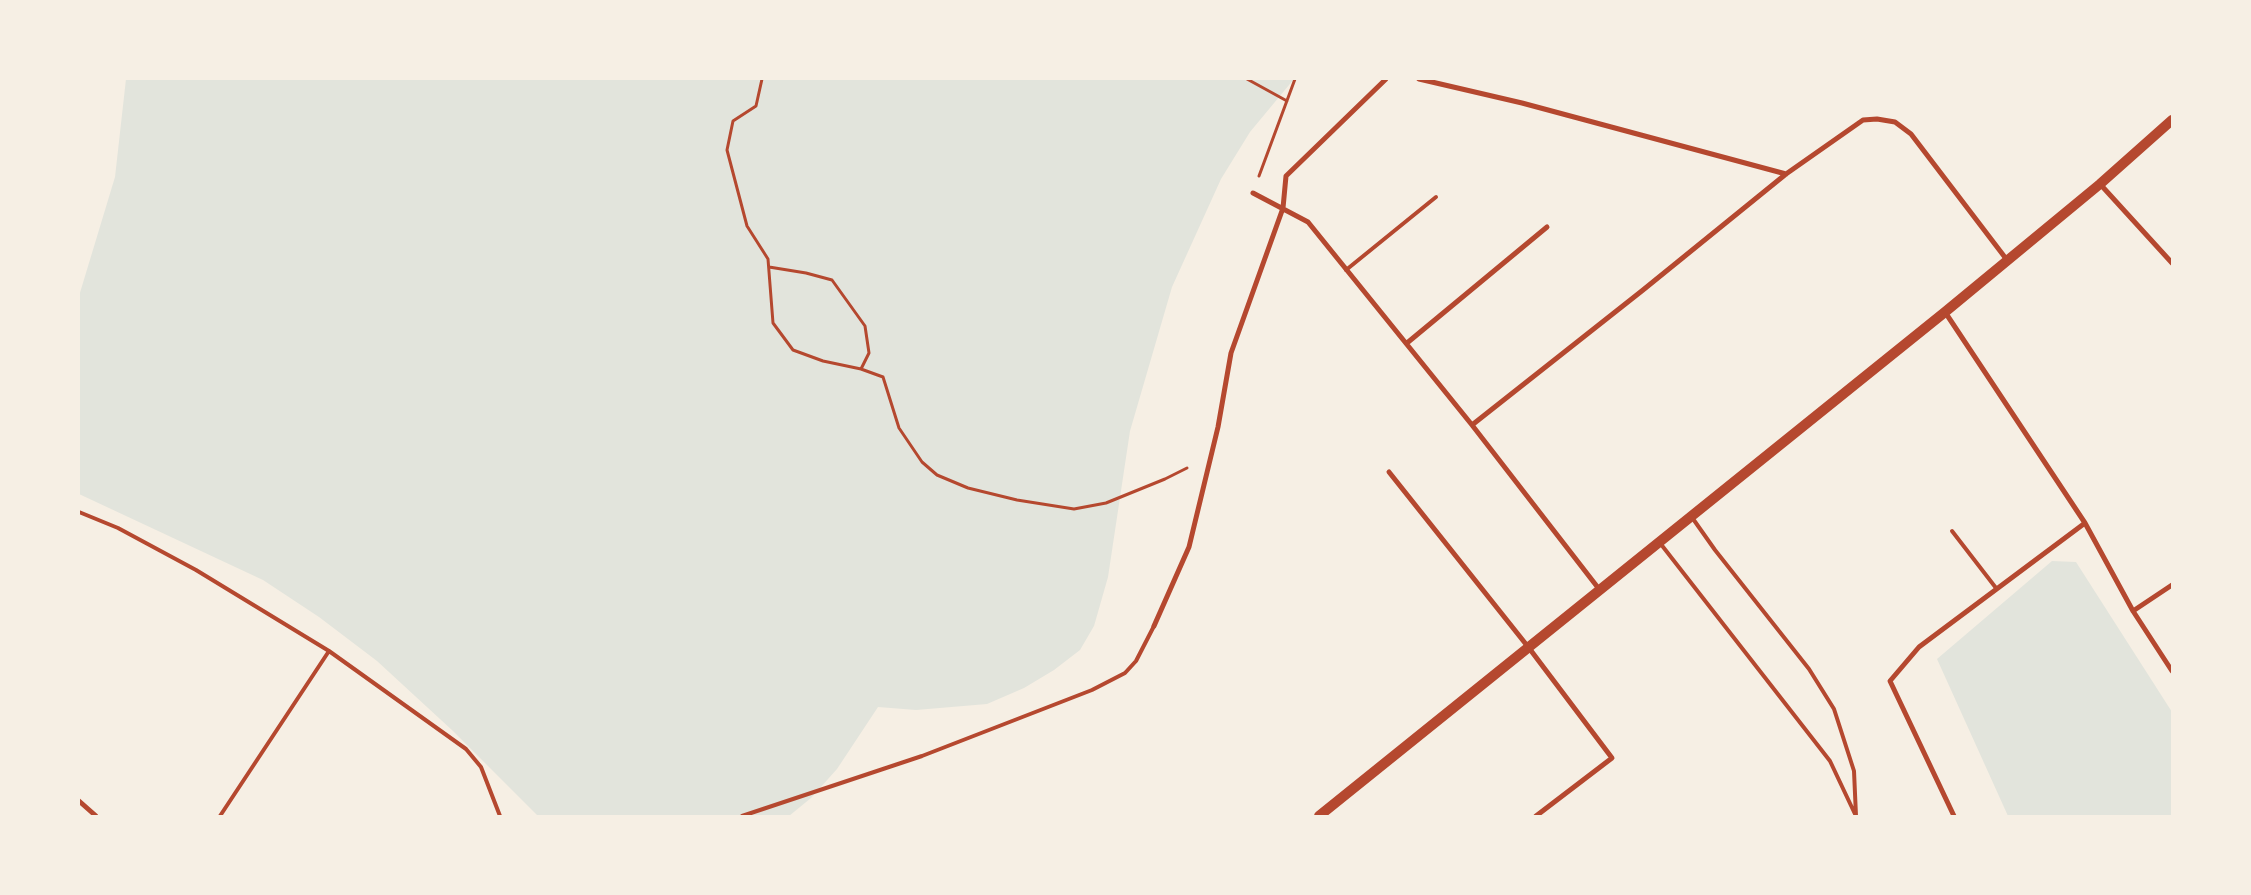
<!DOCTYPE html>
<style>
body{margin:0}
#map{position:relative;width:2251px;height:895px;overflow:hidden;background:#f6efe4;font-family:Overpass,sans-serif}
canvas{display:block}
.frame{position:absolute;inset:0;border:80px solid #f6efe4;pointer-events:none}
</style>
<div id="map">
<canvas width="2251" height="895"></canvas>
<div class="frame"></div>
</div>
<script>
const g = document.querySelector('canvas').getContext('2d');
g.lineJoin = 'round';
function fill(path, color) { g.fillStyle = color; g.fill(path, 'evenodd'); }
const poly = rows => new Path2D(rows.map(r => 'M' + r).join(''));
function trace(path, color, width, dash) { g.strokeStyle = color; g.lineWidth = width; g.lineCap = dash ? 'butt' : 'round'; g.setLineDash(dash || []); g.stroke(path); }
fill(poly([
 [126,79,1294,79,1250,132,1221,179,1172,287,1130,431,1108,577,1094,626,1080,650,1054,670,1024,688,987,704,916,710,878,707,837,769,811,798,789,816,538,816,453,731,377,661,319,617,263,580,79,494,79,296,115,177],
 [2052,561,2076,562,2172,712,2172,816,2008,816,1937,659]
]), '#e2e4dc');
trace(poly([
 [762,79,756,106,733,121,727,150,747,226,768,259,773,323,793,350,823,361,861,369,883,377,899,428,922,462,937,475,968,488,1017,500,1074,509,1106,503,1165,479,1187,468],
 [1247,79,1287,101],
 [1259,176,1295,79],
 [769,267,806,273,832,280,865,326,869,353,861,369]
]), '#b5482f', 3);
trace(poly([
 [1346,270,1436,197],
 [79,512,118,528,196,570,329,651,466,749,481,767,500,816],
 [1691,516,1715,550,1809,669,1834,709,1854,771,1856,816],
 [1952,531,1996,588],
 [1660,543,1830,761,1855,814],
 [220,816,329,651],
 [742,816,922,756,1092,690,1125,673,1136,661,1154,626]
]), '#b5482f', 4);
trace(poly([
 [1419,79,1522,103,1786,174],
 [2100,184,2172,263],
 [1253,193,1308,222,1472,425,1599,589],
 [1945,312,2085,523,2133,611,2172,671],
 [1407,343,1547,227],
 [1472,425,1643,290,1786,174,1863,120,1877,119,1895,122,1911,134,2007,260],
 [1389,472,1529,648,1612,758,1536,816],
 [2133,611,2172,585],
 [1154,626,1189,547,1218,427,1231,353,1283,208,1286,176,1386,79],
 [79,801,96,816],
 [1954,816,1890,681,1919,647,2085,523]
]), '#b5482f', 5);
trace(poly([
 [1319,816,1945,312,2100,184,2172,120]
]), '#b5482f', 10);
</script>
